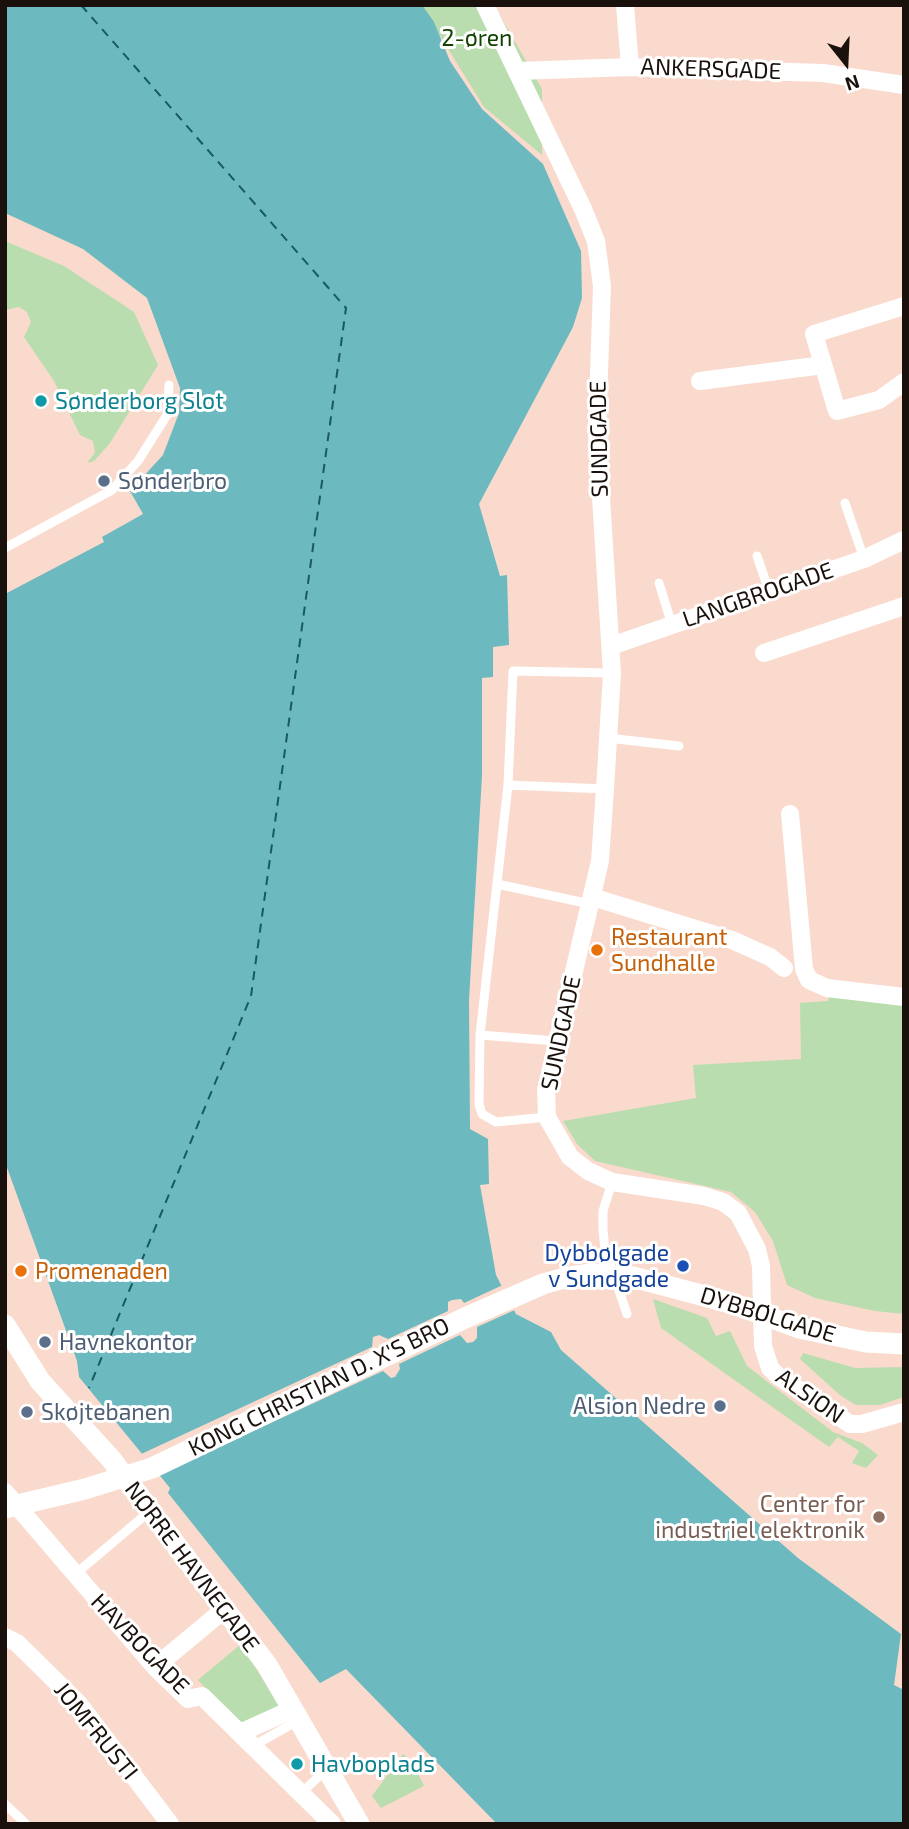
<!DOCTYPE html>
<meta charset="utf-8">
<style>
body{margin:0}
#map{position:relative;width:909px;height:1829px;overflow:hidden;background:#f9dacd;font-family:"Exo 2",sans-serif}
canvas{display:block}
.frame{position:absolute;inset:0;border:7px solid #1b110c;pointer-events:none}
.north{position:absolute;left:811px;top:28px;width:70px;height:70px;-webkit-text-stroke:5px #fff;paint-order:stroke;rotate:162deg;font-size:19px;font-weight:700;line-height:28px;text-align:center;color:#1b110c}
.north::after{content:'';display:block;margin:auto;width:24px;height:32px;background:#1b110c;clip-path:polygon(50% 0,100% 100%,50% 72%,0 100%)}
</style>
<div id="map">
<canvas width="909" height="1829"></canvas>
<div class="frame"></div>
<div class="north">N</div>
</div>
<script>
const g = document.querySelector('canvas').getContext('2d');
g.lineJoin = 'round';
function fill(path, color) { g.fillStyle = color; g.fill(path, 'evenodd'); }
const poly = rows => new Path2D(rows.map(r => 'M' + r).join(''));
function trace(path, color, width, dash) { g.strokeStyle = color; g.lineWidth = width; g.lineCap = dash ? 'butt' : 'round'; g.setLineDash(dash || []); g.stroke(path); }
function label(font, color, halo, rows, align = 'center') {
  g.font = font + ' "Exo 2",sans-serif'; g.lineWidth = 6; g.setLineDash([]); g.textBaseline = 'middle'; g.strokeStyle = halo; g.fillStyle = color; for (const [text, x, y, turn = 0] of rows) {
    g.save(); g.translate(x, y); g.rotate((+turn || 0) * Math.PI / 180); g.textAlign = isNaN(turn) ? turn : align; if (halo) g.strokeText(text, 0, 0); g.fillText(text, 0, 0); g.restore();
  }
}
fill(poly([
 [421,5,494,5,542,89,542,155,484,107],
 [5,241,64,266,134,312,158,365,110,443,94,461,87,463,95,453,93,441,80,435,54,381,24,337,31,322,27,312,19,307,5,310],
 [830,995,904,1005,904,1314,875,1311,815,1298,787,1285,773,1241,755,1212,731,1192,595,1161,577,1144,563,1121,696,1098,693,1065,801,1059,800,1003,828,1001],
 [653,1299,707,1318,716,1336,730,1331,747,1366,833,1432,862,1443,878,1455,866,1468,852,1463,859,1451,838,1437,829,1447,661,1328],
 [803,1353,855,1368,904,1367,904,1397,880,1405,856,1405,841,1396,800,1359],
 [241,1644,281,1709,242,1727,198,1680],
 [403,1754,412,1762,424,1786,381,1808,372,1796]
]), '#b9ddaf');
fill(poly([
 [5,5,422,5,434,22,450,61,482,109,543,164,581,251,582,298,573,327,479,504,500,576,507,575,509,645,493,647,493,677,482,678,482,775,469,1000,470,1129,488,1139,489,1184,480,1185,496,1275,516,1314,551,1332,561,1350,798,1558,901,1634,894,1685,904,1690,904,1824,497,1824,346,1669,320,1683,168,1493,170,1488,79,1377,77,1361,5,1162,5,594,104,542,102,537,143,514,130,491,163,455,179,413,180,388,147,298,83,249,5,213]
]), '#6cbac0');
fill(poly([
 [505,1284,517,1309,477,1327,477,1338,473,1342,467,1343,460,1335,399,1364,400,1369,395,1377,391,1378,383,1371,156,1476,139,1455,372,1347,373,1337,379,1335,388,1339,448,1311,448,1302,452,1300,461,1299,464,1303]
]), '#f9dacd');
trace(poly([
 [81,5,346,308,251,996,89,1388]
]), '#185a5f', 2, [9, 7]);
trace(poly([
 [845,503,864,559],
 [5,548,112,490,138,461,167,415,169,385],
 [757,556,769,591],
 [659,583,672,625],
 [608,738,679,746],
 [508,785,605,789],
 [497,884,590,904],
 [480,1035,556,1041],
 [547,1117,496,1122,482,1114,479,1104,480,1035,508,785,513,671,612,673],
 [612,1182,603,1211,603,1230,605,1249,627,1314],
 [79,1571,150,1511],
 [253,1746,299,1720],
 [300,1794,327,1769],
 [5,1804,26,1824]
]), '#fff', 9);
trace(poly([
 [485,5,583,209,596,241,602,286,597,433,612,673,605,789,600,861,546,1090,547,1117,570,1157,588,1171,612,1182,704,1196,723,1202,738,1213,757,1249,761,1266,763,1346,770,1368,778,1376,850,1424,862,1424,904,1412],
 [625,5,630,67],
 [517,71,630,67,823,73,904,85],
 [904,306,814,334,837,411,879,400,904,382],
 [700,381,823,365],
 [611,646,864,559,904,540],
 [764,653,904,606],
 [790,814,804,969,809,980,827,988,904,997],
 [592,897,732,940,770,957,784,968],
 [5,1492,155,1667,188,1699,202,1696,332,1824],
 [5,1637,17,1643,79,1704,170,1824],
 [155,1667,226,1608],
 [240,1733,293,1709]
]), '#fff', 18);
trace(poly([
 [5,1325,40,1381,111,1459,267,1665,359,1824],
 [5,1508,85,1489,152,1468,465,1318,543,1284,568,1277,592,1274,633,1277,731,1303,799,1328,866,1342,904,1344]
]), '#fff', 21);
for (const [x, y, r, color] of [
 [41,401,7,"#0f9aa8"],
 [104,481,7,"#5c6f8a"],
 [597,950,7,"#e8710a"],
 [683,1266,7,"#1a4fb4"],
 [21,1271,7,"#e8710a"],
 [45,1342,7,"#5c6f8a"],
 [720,1406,7,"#5c6f8a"],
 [27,1412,7,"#5c6f8a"],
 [879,1517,7,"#8d6e63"],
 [297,1764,7,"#0f9aa8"]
]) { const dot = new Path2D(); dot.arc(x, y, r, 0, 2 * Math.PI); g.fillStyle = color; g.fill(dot); trace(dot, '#fff', 2.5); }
label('23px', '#124300', '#fff', [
 ["2-øren",477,38]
]);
label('23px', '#1b110c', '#fff', [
 ["ANKERSGADE",711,69,2],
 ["SUNDGADE",599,439,-91],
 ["LANGBROGADE",758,595,-19],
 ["SUNDGADE",561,1033,-78],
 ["DYBBØLGADE",768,1315,17],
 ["KONG CHRISTIAN D. X'S BRO",319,1387,-26],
 ["ALSION",810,1396,35],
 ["NØRRE HAVNEGADE",192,1567,53],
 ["HAVBOGADE",140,1644,46],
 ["JOMFRUSTI",96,1731,51]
]);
label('23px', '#0d838f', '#fff', [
 ["Sønderborg Slot",55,401],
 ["Havboplads",311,1764]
], 'left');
label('23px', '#4e5e75', '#fff', [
 ["Sønderbro",118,481],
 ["Havnekontor",59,1342],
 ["Alsion Nedre",706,1406,"right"],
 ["Skøjtebanen",41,1412]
], 'left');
label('23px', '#c56008', '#fff', [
 ["Restaurant",611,937],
 ["Sundhalle",611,963],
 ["Promenaden",35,1271]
], 'left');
label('23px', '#164399', '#fff', [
 ["Dybbølgade",669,1253],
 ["v Sundgade",669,1279]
], 'right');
label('23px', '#785e54', '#fff', [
 ["Center for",865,1504],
 ["industriel elektronik",865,1530]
], 'right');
</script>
